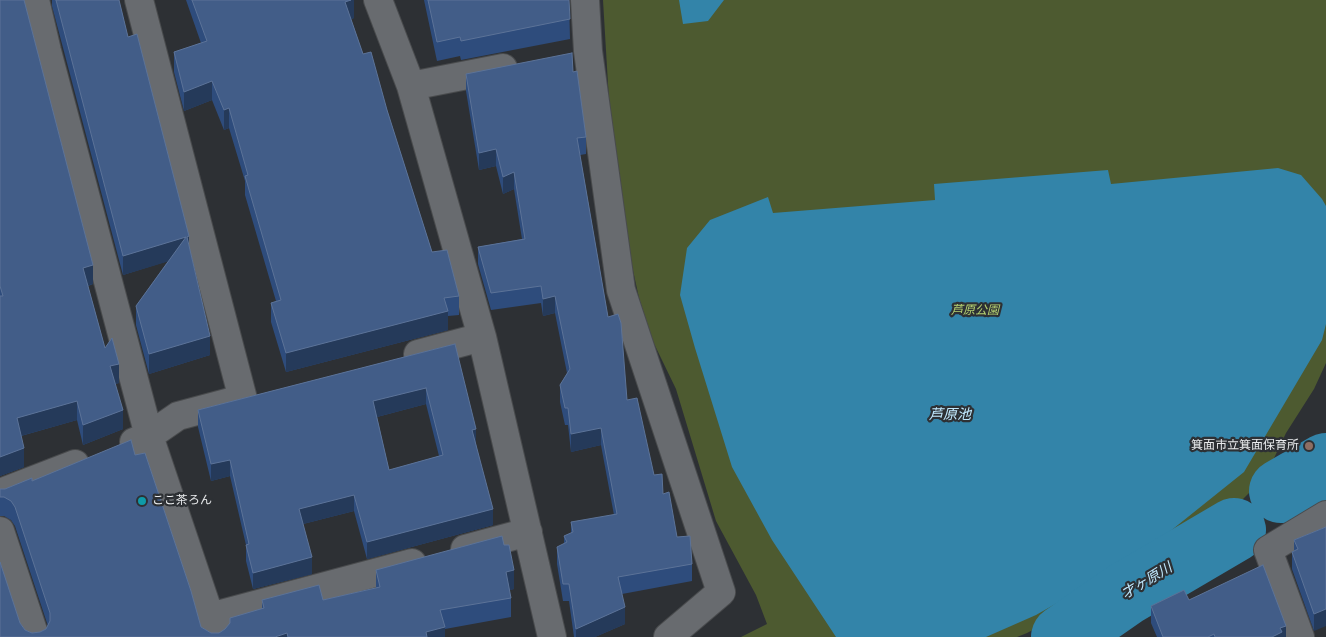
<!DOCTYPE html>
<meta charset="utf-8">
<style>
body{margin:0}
canvas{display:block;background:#2d3034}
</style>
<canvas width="1326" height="637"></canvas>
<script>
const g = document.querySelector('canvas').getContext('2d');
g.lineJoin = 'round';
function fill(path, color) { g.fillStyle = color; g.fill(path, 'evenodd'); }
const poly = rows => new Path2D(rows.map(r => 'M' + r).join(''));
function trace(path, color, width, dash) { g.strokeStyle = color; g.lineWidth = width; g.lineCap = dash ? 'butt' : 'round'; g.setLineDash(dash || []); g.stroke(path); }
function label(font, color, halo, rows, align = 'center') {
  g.font = font + ' "Libre Baskerville","Noto Sans JP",serif'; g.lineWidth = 4.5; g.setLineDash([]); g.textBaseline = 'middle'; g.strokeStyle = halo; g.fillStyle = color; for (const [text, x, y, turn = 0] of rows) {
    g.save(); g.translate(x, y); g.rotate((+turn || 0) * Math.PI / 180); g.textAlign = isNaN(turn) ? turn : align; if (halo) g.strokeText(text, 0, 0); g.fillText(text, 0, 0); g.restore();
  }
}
fill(poly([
 [603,0,1326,0,1326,363,1314,389,1286,433,1265,477,1224,518,1166,560,1027,633,1017,637,741,637,767,624,756,595,716,521,676,389,645,325,625,234,611,134]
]), '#4d5a30');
fill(poly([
 [679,0,724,0,708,21,683,24],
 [1278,168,1301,175,1322,199,1326,206,1326,324,1322,340,1244,472,1138,557,1036,615,986,637,836,637,772,540,732,467,695,348,680,295,687,248,710,220,768,197,773,213,935,200,934,184,1108,170,1111,184]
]), '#3384a9');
trace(poly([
 [1281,491,1326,465],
 [1063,637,1125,594,1234,530]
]), '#3384a9', 64);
const street = poly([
 [35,0,47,51,149,436,210,617,215,637],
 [139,0,243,399],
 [378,0,411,86,482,337,552,637],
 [585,0,588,51,621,290,721,592,668,637],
 [411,86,503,68],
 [418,354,482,337],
 [134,442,149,436,178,416,234,401],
 [0,493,75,464],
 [0,531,35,637],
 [465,549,528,532],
 [210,617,412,563],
 [1300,637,1268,550,1326,515]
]);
trace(street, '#494b4d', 30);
trace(street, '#686b6f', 28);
fill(poly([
 [0,0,93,284,88,286,105,348,119,383,115,384,123,429,83,445,77,420,21,436,24,467,0,476],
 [52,0,119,0,128,37,189,248,210,355,149,374,136,325,136,306,168,261,123,275,52,6],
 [186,0,354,0,354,18,351,19,363,54,387,110,432,252,459,296,459,315,448,316,448,330,286,372,271,322,271,303,276,301,245,195,245,181,229,128,224,130,212,100,184,111,174,72,174,52,201,43],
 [424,0,569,0,570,39,461,60,460,56,437,61],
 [573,72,586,137,586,154,580,155,608,317,627,400,654,475,663,494,677,537,692,564,692,581,622,594,625,624,595,637,574,637,569,601,563,601,557,564,557,547,564,544,564,536,571,533,571,522,614,515,601,445,571,452,568,425,565,425,560,402,560,385,567,373,555,313,543,316,541,303,491,310,478,264,478,247,522,239,514,189,503,194,496,166,479,170,466,91,466,74],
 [455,344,493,525,367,559,354,511,303,524,312,574,253,589,246,561,246,545,230,476,211,481,198,427,198,410],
 [426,404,439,456,389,470,377,417],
 [135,455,201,627,211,633,219,633,262,609,262,600,323,600,376,588,376,570,514,589,509,590,511,598,511,617,445,629,445,637,0,637,20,623,25,630,32,633,40,632,46,629,48,626,15,526,11,520,4,516,0,516,0,489,5,489,32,481],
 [1326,527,1314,631,1292,569,1292,552,1294,551,1294,540],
 [1189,600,1286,637,1157,637,1151,623,1151,606]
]), '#2e4c7c');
fill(poly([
 [351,0,354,0,354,18,345,21,345,2],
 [212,81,212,100,184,111,184,92],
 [229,108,229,128,224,130,224,110],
 [496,149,496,166,479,170,479,153],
 [514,172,514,189,503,194,503,177],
 [189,236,189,255,187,237],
 [186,237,186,256,123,275,123,256],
 [93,265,93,284,83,287,83,268],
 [555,296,555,313,543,316,543,299],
 [448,311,448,330,286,372,286,353],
 [210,336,210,355,149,374,149,354],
 [119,364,119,383,110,385,110,366],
 [426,388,426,404,373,418,373,401],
 [77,401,77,420,17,437,17,418],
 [123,410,123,429,83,445,83,425],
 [601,428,601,445,571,452,571,434],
 [476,429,476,446,472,430],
 [24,448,24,467,0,476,0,457],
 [230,460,230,476,211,481,211,464],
 [354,495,354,511,299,525,299,509],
 [493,509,493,525,367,559,367,542],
 [312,557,312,574,253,589,253,573],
 [514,570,514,589,506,591,506,572],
 [625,607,625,624,595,637,576,637,576,629],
 [1326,609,1326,626,1314,631,1314,614],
 [1286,626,1286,637,1272,637,1280,628],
 [445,627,445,637,426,637,426,632],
 [287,633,287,637,275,637]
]), '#253a5a');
const building = poly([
 [0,0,24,0,93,265,83,268,105,348,112,338,119,364,110,366,123,410,83,425,77,401,17,418,24,448,0,457,0,296,3,296,0,286,0,0],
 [56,0,119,0,128,37,137,34,189,236,187,237,210,336,149,354,136,306,186,237,123,256,56,0],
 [192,0,351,0,345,2,363,54,371,52,387,110,432,252,447,250,459,296,444,298,448,311,286,353,271,303,281,300,245,176,248,175,229,108,224,110,212,81,184,92,174,52,207,41,192,0],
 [428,0,569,0,570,19,461,41,460,37,437,42,428,0],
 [572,53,573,72,577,71,586,137,577,138,608,317,618,314,621,323,627,400,637,398,654,475,662,474,663,494,669,492,677,537,690,536,692,564,618,577,625,607,576,629,569,584,563,584,557,547,567,542,564,536,573,532,571,522,617,514,601,428,571,434,568,408,565,408,560,385,570,369,555,296,543,299,541,286,491,293,478,247,525,239,514,172,503,177,496,149,479,153,466,74,572,53],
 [455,344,476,429,472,430,493,509,367,542,354,495,299,509,312,557,253,573,246,545,249,544,230,460,211,464,198,410,455,344],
 [426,388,443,455,389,470,373,401,426,388],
 [131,440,135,455,145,453,191,591,201,627,211,633,219,633,225,629,230,623,230,618,264,608,262,600,319,585,323,600,380,587,376,570,502,536,504,545,509,545,514,570,506,572,511,598,440,610,445,627,426,632,427,637,288,637,287,633,275,637,0,637,0,562,20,623,25,630,32,633,40,632,46,629,50,621,50,613,15,507,11,501,4,497,0,497,0,489,5,489,32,478,32,481,131,440],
 [1326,527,1326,609,1314,614,1292,552,1298,549,1294,540,1326,527],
 [1263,565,1286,626,1280,628,1282,632,1272,637,1215,637,1214,634,1208,637,1163,637,1151,606,1184,590,1189,600,1263,565]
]);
fill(building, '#425d88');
trace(building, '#5c7398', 1);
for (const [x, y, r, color] of [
 [1309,446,5,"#8d6e63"],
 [142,501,5,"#0f9aa8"]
]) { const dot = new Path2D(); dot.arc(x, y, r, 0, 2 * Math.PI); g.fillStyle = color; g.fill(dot); trace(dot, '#2d3034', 2); }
label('italic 12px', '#b5d172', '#2d3034', [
 ["芦原公園",975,311]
]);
label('12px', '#e9ebed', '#2d3034', [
 ["箕面市立箕面保育所",1299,446],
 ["ここ茶ろん",152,501,"left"]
], 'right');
label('italic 14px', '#c1e9fe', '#2d3034', [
 ["芦原池",950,415],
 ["才ヶ原川",1147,581,-31]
]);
</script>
